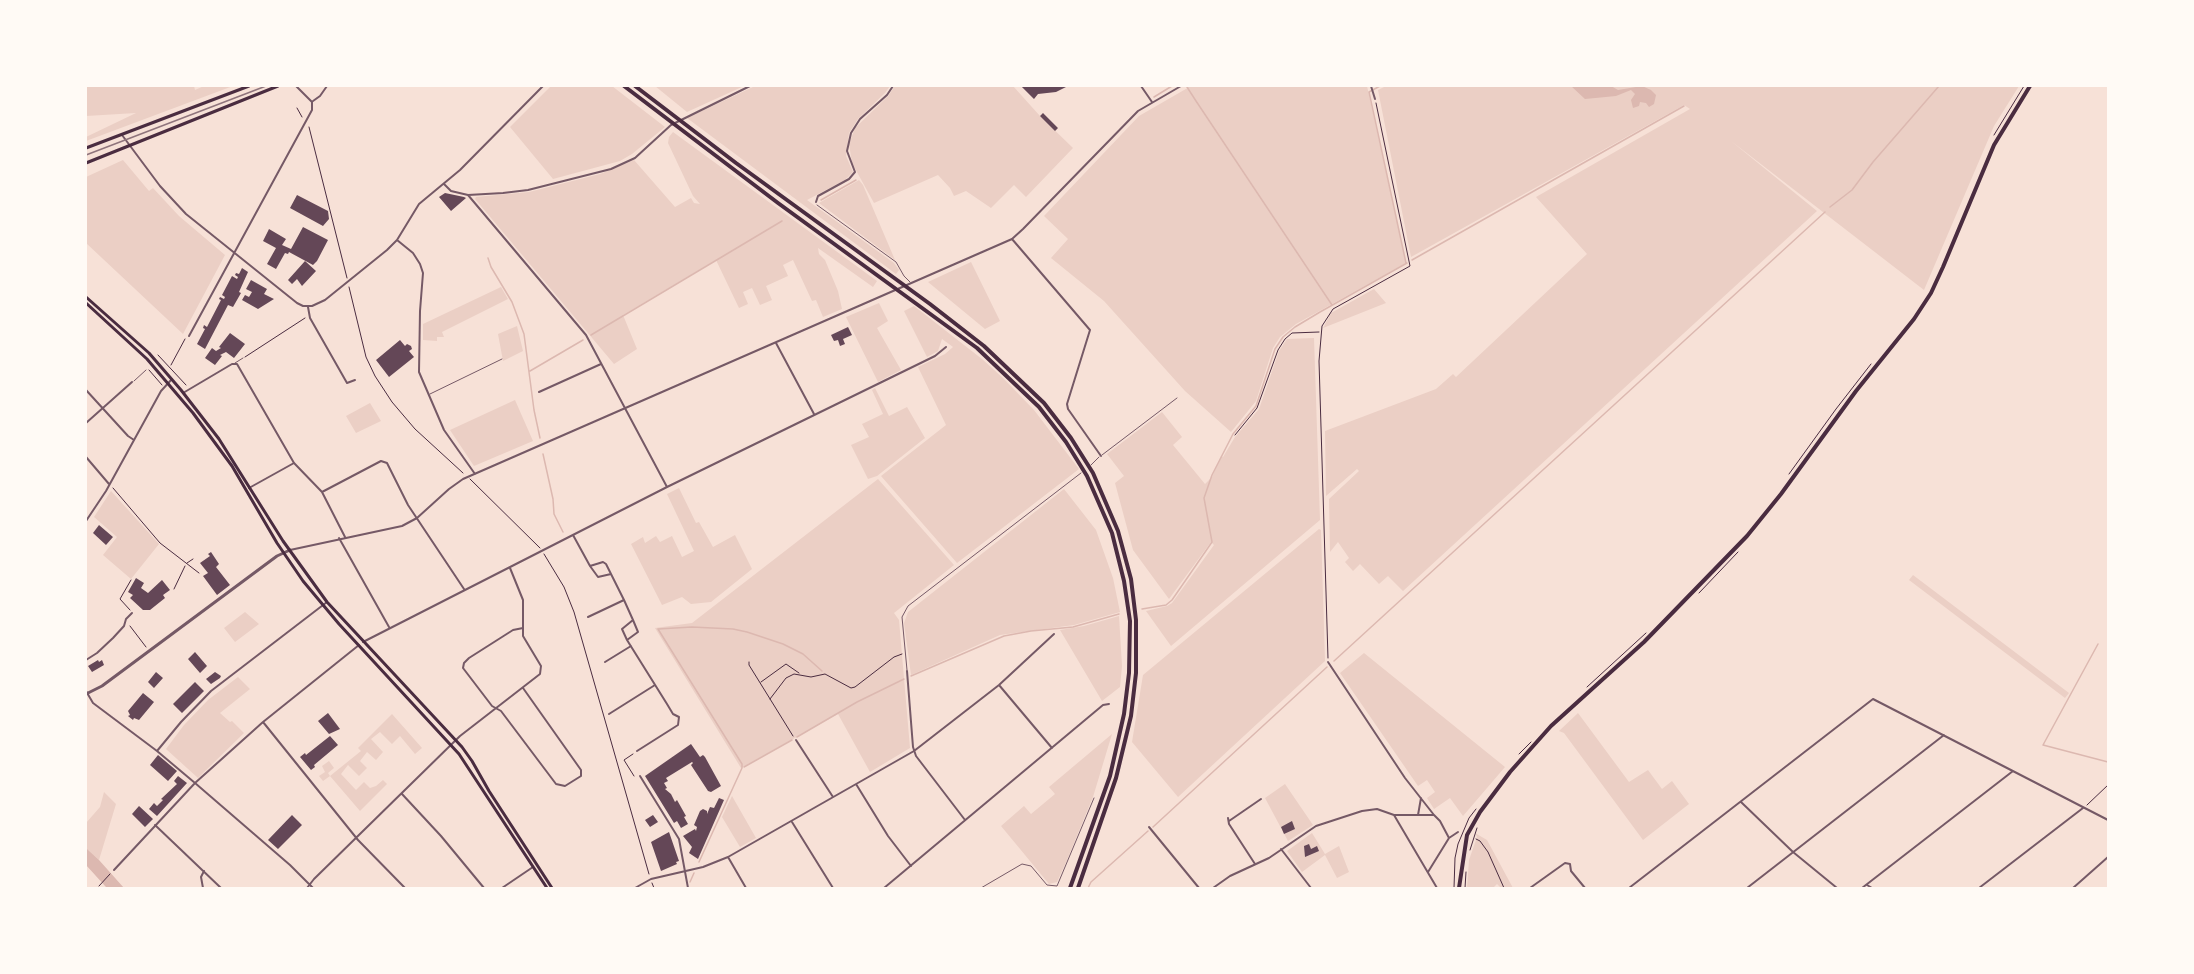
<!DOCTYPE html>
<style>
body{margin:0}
#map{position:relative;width:2194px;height:974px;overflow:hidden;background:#f7e1d7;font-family:"Roboto Condensed",sans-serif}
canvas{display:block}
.frame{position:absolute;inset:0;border:87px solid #fffaf5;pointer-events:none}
</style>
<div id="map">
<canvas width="2194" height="974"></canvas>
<div class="frame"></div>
</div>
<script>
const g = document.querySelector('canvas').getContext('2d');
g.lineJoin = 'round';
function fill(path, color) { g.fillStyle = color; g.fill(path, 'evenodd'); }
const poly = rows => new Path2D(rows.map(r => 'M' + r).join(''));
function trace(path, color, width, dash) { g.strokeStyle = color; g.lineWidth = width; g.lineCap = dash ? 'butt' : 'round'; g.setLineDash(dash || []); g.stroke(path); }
fill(poly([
 [86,86,194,86,195,90,204,86,233,86,86,141,86,137,136,113,86,116],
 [551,86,612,86,665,127,632,154,620,161,553,179,510,127],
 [655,86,744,86,687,112],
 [755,86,890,86,885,93,858,119,849,133,846,156,853,172,845,180,807,200,894,263,899,270,896,274,687,118],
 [895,86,1013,86,1040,116,1073,148,1026,197,1014,185,991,208,966,191,954,196,950,188,938,175,874,203,852,163,849,144,855,128,888,96],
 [1191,86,1367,86,1406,263,1296,324,1280,337,1273,348,1256,401,1231,432,1185,391,1104,301,1051,258,1068,239,1044,216,1139,116],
 [1386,86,2019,86,1994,126,1924,290,1731,141,1817,211,1403,591,1388,576,1379,584,1360,564,1353,571,1345,562,1349,558,1338,542,1330,552,1329,499,1359,471,1357,469,1326,496,1325,431,1436,389,1453,374,1456,377,1587,254,1536,197,1690,109,1684,105,1411,257,1378,90],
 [673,132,877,281,873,287,818,248,819,254,825,260,838,291,842,309,823,317,816,300,812,301,793,260,783,265,788,276,766,286,772,300,760,305,752,288,743,292,748,304,739,308,716,260,623,315,637,349,614,364,475,199,476,197,529,192,600,174,634,160,675,207,691,198,694,203,700,204,693,196,668,143,669,137],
 [123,160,149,191,153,188,179,216,225,255,183,334,86,243,86,177],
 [859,180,863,185,895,260,819,203],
 [971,262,1000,321,985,329,928,282],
 [501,287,508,299,442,332,444,337,437,337,437,341,423,340,423,324],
 [1374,289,1386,303,1323,328,1331,313],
 [879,303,888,321,877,328,901,370,878,382,846,317],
 [914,306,982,359,1003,378,1034,410,1079,469,957,563,881,476,946,425,918,367,945,354,953,347,942,339,938,351,927,357,904,311],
 [517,326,523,351,503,361,498,334],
 [1314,338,1320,520,1171,646,1146,611,1167,606,1172,603,1214,545,1211,542,1169,599,1133,550,1115,483,1124,476,1107,454,1162,412,1182,437,1173,445,1205,484,1212,477,1221,456,1223,457,1235,437,1259,409,1279,351,1287,339],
 [875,388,889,416,907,407,925,438,877,476,868,479,851,445,869,437,862,424,883,414,872,390],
 [515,400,533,441,474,466,450,430],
 [370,403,381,421,356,433,346,416],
 [878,479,954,565,894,613,899,620,910,748,870,772,838,714,741,768,655,628,692,623],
 [679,488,696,523,699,522,713,547,735,535,752,569,711,602,691,604,682,597,662,605,631,544,643,537,645,543,656,536,660,542,672,536,682,557,694,551,667,494],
 [1064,489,1096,530,1113,578,1120,612,1074,625,1000,635,911,675,904,623,908,612],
 [111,491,159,544,131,579,103,555,117,537,94,517],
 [1319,529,1321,530,1325,661,1178,797,1132,742,1143,675],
 [1913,575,2069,693,2065,698,1909,580],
 [245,612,259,624,235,642,224,628],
 [1119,616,1122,666,1120,687,1102,701,1060,630,1084,626],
 [1364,653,1505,767,1463,816,1450,798,1434,809,1427,798,1435,792,1427,780,1418,786,1340,673],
 [238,677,250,689,220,713,230,722,232,721,244,733,198,778,166,749,184,725,208,700],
 [1578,713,1629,782,1648,770,1662,789,1672,781,1689,804,1643,840,1564,733,1559,731],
 [392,714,422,748,415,754,400,736,392,744,380,732,371,739,383,752,376,760,367,752,360,761,367,768,359,776,348,765,341,774,356,790,364,782,370,788,376,786,383,780,387,784,360,811,330,776,323,781,319,776,325,772,322,766,329,761,334,768,328,773,330,776,361,751,358,748],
 [1112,734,1093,797,1067,860,1057,882,1049,884,1001,826,1024,806,1031,814,1055,794,1049,787],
 [1285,784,1313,825,1288,841,1265,798],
 [104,792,116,804,99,860,86,848,86,823,100,807],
 [732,796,756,838,740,847,722,817],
 [1312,833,1325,854,1339,846,1349,872,1337,878,1325,855,1302,872,1287,851],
 [1475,833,1487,840,1513,888,1501,888,1497,884,1493,888,1467,888,1469,860,1477,837]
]), '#ebcfc5');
fill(poly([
 [1571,86,1611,86,1618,90,1642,86,1651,90,1656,95,1654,104,1649,107,1646,103,1640,102,1639,106,1633,108,1631,100,1635,94,1631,90,1616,96,1585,99],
 [86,848,99,860,124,888,107,888,105,886,86,865]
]), '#dcb8b0');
trace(poly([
 [1190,86,1187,87,1196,101,1332,305],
 [1380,86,1369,92,1406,263],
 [1154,97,1172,86],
 [821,200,856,180],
 [1830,207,1852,190,1873,162,1939,86],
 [488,258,491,267,512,302,524,334,534,410,540,438],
 [1412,260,1684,106],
 [591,335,782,221],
 [530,371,583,340],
 [543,454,553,499,554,514,563,532],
 [1142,609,1166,605,1172,600,1212,542,1204,498,1212,475,1233,434,1256,406,1275,349,1283,337,1295,327,1320,312,1407,263],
 [2098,644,2043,745,2108,762],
 [1334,661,1825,212],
 [911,676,1004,636,1031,631,1073,627,1119,614],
 [797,737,857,702,904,679],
 [744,767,792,740],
 [742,768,742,764,658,629,692,627,733,629,747,632,783,644,803,654,822,671],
 [1153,827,1327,667],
 [699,862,742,768],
 [690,882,694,873],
 [1088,888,1091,882,1148,831]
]), '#dcb8b0', 1.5);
fill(poly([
 [1021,86,1068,86,1056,92,1038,94,1034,99],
 [1043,113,1058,128,1055,131,1040,116],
 [445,193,464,197,466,198,451,211,439,197],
 [297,195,328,211,329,219,323,226,290,208],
 [303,227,328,240,317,261,313,265,289,252,288,254,285,253,276,269,267,264,276,248,263,241,269,229,286,239,282,245,291,249],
 [305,261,316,271,302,286,297,279,292,284,288,280],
 [242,268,248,272,239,292,241,293,233,307,228,305,205,349,197,344,205,329,203,328,204,325,207,327,221,300,219,299,220,297,224,299,225,297,222,295,232,276,237,279,238,277,235,275,236,273,239,274],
 [251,280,267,289,264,294,274,299,258,309,242,300,245,295,249,297,252,292,246,289],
 [848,327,852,335,843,339,845,344,840,346,838,340,834,341,831,335],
 [230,333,245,344,234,358,226,352,220,355,222,356,215,365,205,358,212,348,216,351,221,348,219,347],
 [400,340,405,346,407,344,411,346,412,349,409,351,414,357,389,377,376,360],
 [99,525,113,537,106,545,93,533],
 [211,552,219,564,216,567,230,585,217,595,203,576,208,573,200,563,210,556,208,554],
 [136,578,144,583,141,588,148,593,162,580,170,590,163,595,165,598,150,610,143,610,130,598,133,595,128,592],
 [195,652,207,666,200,673,188,659],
 [98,660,99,662,102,660,104,665,92,672,88,666],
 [156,672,163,678,154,688,148,682],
 [215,672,221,676,220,678,211,684,206,679],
 [195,682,204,691,182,713,173,704],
 [143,693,154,702,139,720,134,718,133,720,128,716,130,715,128,711],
 [328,713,340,729,329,734,318,721],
 [330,736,338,745,314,765,315,767,311,770,300,757,305,753,306,755],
 [691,744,700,757,703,755,705,757,721,786,711,792,708,791,691,765,693,763,692,762,666,778,668,781,664,783,667,788,665,789,671,794,675,802,677,800,686,816,684,817,688,824,681,828,677,821,674,823,645,776],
 [158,755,177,771,168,781,150,765],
 [178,776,187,783,157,816,149,809,154,803,157,806,163,800,161,799,177,784,174,781],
 [719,798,724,800,698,859,689,853,692,847,683,836,695,829,696,831,697,827,694,825,700,811,703,809,707,811,707,814,710,807,714,808],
 [139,806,153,819,145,827,132,814],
 [292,815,302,825,278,849,268,840],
 [653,815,658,822,650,827,645,820],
 [1292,821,1295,829,1284,834,1281,827],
 [669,832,679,861,676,862,677,864,661,871,651,842],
 [1309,844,1311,849,1317,846,1319,851,1305,857,1304,846]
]), '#644757');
trace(poly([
 [297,108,302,117],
 [309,127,347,278],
 [1994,135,2024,86],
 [349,287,366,357,375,376,392,402,415,429,463,473],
 [158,355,186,385],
 [245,357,305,318],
 [171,365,185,339],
 [149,370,162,385],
 [1235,435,1257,408,1278,350,1285,339,1292,333,1319,332],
 [1789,474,1836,409,1871,364],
 [470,479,540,548],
 [113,488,160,543,199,573],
 [544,554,564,587,574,612,649,874],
 [187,563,193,559],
 [174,589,185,566],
 [1699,593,1738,552],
 [130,610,120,599,131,580],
 [130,626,146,647],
 [1328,658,1319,361,1322,326,1333,309,1410,266,1376,103],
 [749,662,749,665,793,736],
 [761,682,786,664,799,673],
 [1587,687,1646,633],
 [770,699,786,678,794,674,811,677,825,674,851,688,855,687,894,657,902,654],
 [633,754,624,760,634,776],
 [1519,754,1531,742],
 [2087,805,2108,785],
 [1476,839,1480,841,1488,852,1504,888],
 [1470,850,1477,828],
 [652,883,654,888],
 [99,886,110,874],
 [1454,888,1455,858,1458,844,1469,818,1476,809],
 [1465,888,1466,872]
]), '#4a2c40', 1);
trace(poly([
 [817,205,896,262,904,276,910,282],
 [235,363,243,358],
 [134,381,146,370],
 [430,394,502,359],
 [1102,455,1177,398],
 [1091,465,1099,457],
 [907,670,902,617,908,606,1081,473],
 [981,888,1022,864,1031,866,1047,885,1057,886,1094,798]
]), '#755966', 1);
trace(poly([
 [1141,86,1152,102],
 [1371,86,1375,99],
 [313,101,320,96,327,86],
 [122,135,160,186,186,214,297,303,303,306,312,306,325,300,387,250,397,240,419,204,460,170,543,86],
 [444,184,451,191,468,195,503,193,528,190,611,169,635,158,671,125,750,86],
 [468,195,586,335,667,487],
 [816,202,818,196,849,179,855,172,847,151,851,133,860,119,887,95,893,86],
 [1012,239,1090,330,1067,404,1068,409,1101,456],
 [397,240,413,253,420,264,423,273,420,311,419,372,444,430,475,474],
 [308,307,310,318,347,383,355,380],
 [189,336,312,110,312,102,296,86],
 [776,343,814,414],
 [86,390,128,436,134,440],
 [539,392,601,364],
 [183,393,232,364,237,364,294,463,322,492,345,537],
 [86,423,132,382],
 [86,457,109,484],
 [249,488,294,463],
 [322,492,381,461,387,463,408,505,464,589],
 [86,521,106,491,161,391,172,379],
 [573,535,590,566],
 [339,538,389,627],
 [290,550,402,526,417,518,449,489,463,479,1012,239,1023,229,1138,111,1181,86],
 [611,574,598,577,590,566,603,562,606,564,624,600,633,620],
 [588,617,624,600],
 [633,620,638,632,627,640,622,629,633,620],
 [523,628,513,630,469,658,464,663,463,668,492,706,501,711,556,784,565,786,581,776,581,770,523,688],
 [627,640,667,704,673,714,679,717,678,725,637,751],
 [363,642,667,487,935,356,946,347],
 [86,660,97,653,113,638,124,626,126,619,132,613],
 [605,662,631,646],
 [1328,662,1405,778,1434,815,1440,821,1449,838],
 [907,671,913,747,916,756,965,820],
 [999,685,1052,748],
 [86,691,93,703,157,751,195,783,290,865,313,888],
 [609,714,655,685],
 [263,722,358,840,405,888],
 [796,740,833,797],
 [157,751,181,722,211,691,327,602],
 [640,776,679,839,688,888],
 [856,784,888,836,911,866],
 [402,794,441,836,484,888],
 [1741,802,1793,852,1837,888],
 [1394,815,1433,815],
 [1418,815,1421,798],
 [1228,818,1229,824,1255,864],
 [1229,821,1261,799],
 [792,822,833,888],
 [155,825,221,888],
 [1149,827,1199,888],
 [1281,849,1311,888],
 [728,857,746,888],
 [114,870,195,783,263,722,359,645],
 [1428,872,1449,838,1458,832],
 [1867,885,1872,888],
 [203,888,201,877,204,871],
 [307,888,314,879,460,736,540,674,541,666,523,636,523,600,510,568],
 [502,888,533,867],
 [635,888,651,879,703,867,728,857,914,751,999,685,1054,634],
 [884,888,1103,705,1109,704],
 [1213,888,1230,876,1269,858,1316,826,1362,811,1377,809,1394,815,1437,888],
 [1530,888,1565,863,1570,864,1571,871,1585,888],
 [1629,888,1873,699,2108,820],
 [1747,888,1944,735],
 [1862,888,2013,771],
 [1979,888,2083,808],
 [2073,888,2108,857]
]), '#755966', 2);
trace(poly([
 [86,694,102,686,277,556,290,550]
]), '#755966', 3);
trace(poly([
 [86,148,249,86],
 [86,163,278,86],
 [86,297,149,353,181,390,219,439,283,541,327,602,462,747,472,761,489,791,552,888],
 [86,303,147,359,193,413,232,466,277,543,303,581,339,624,459,754,547,888]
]), '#4a2c40', 3);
trace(poly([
 [1459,888,1467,835,1480,812,1510,772,1551,726,1644,642,1747,536,1781,494,1856,391,1914,319,1931,293,1943,267,1994,145,2030,86]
]), '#4a2c40', 4);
trace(poly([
 [624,86,778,203,977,348,1039,407,1066,442,1087,476,1112,533,1124,581,1130,621,1129,673,1124,714,1110,776,1070,888],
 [635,86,736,163,930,304,984,346,1044,403,1071,438,1093,473,1118,531,1131,579,1136,620,1136,673,1131,716,1116,778,1078,888]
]), '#4a2c40', 4);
trace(poly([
 [86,155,266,86]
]), '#8f747c', 1.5);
</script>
